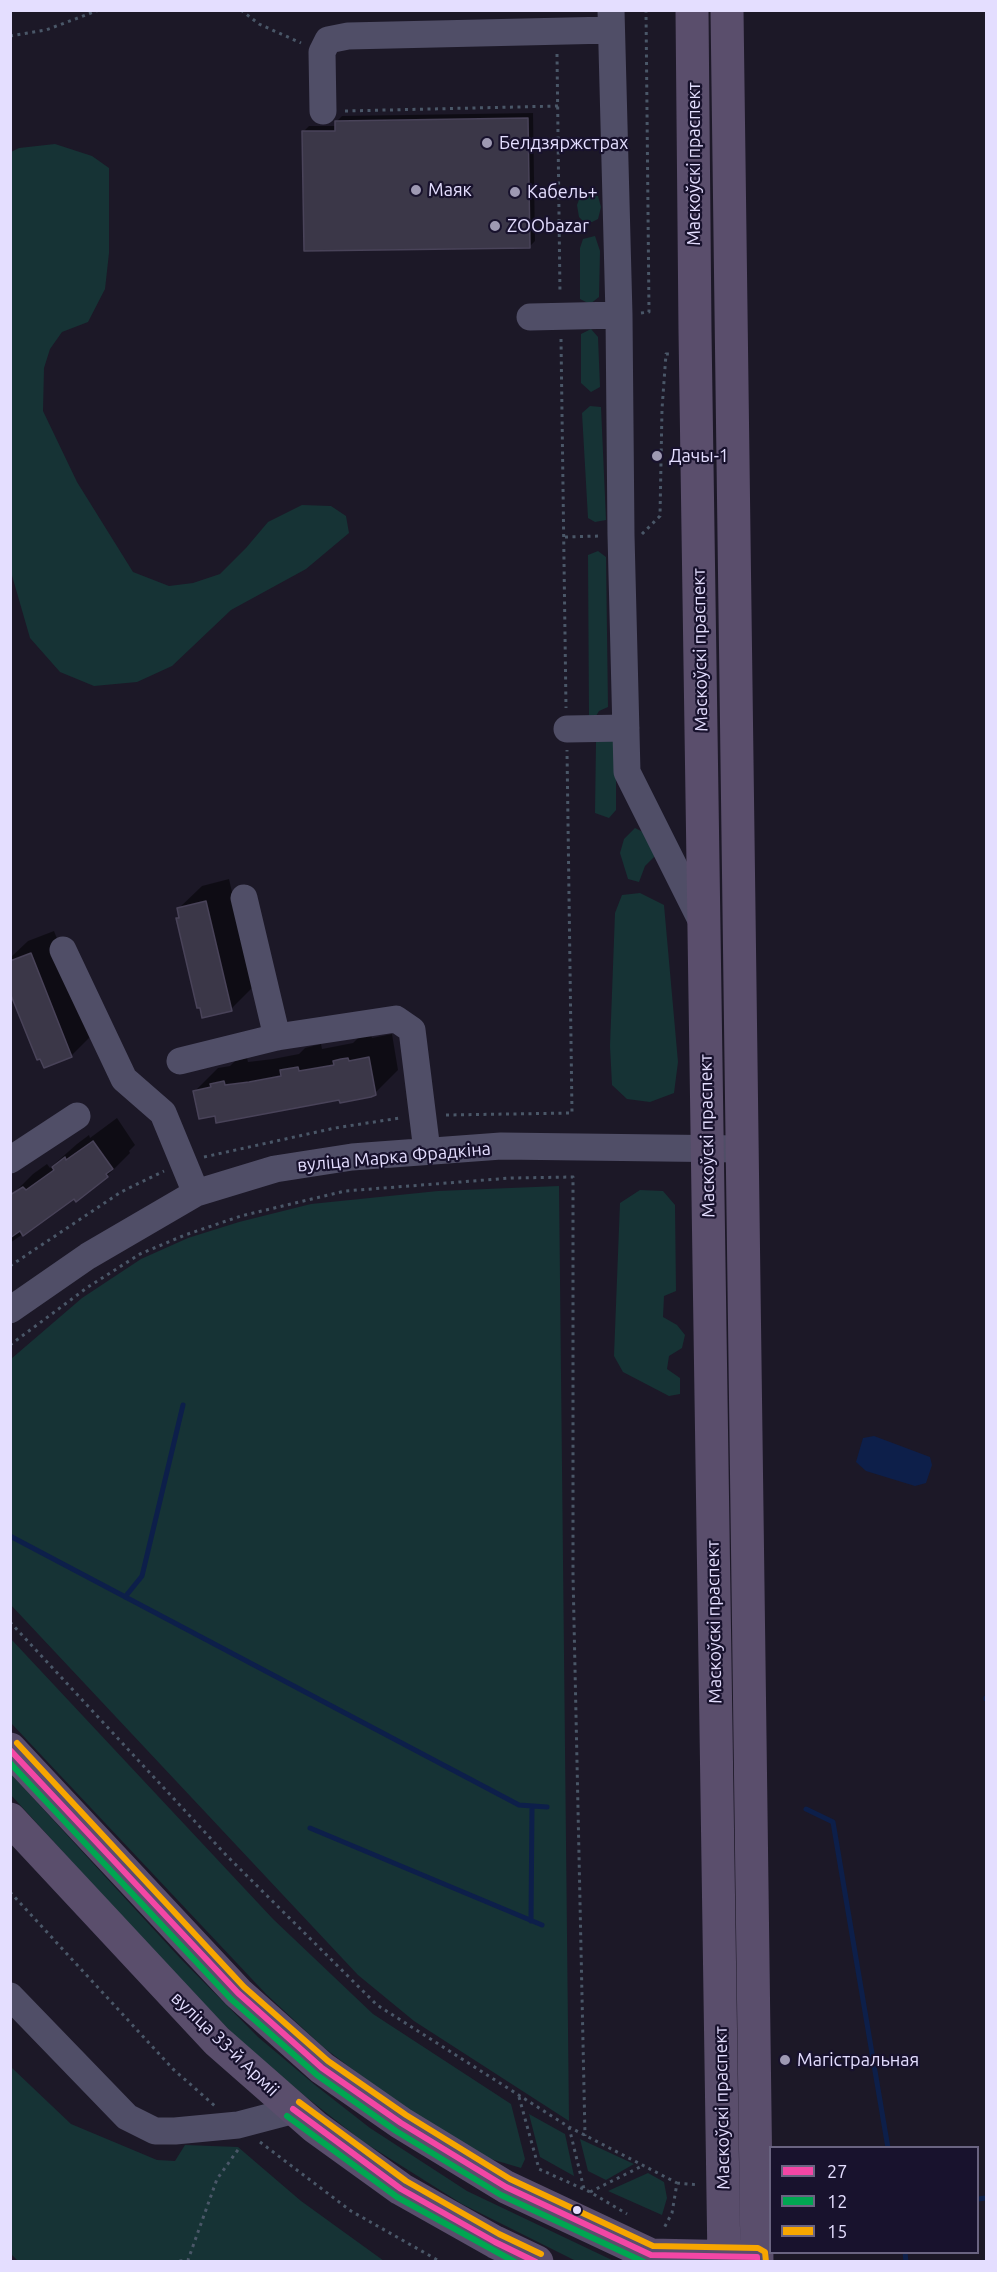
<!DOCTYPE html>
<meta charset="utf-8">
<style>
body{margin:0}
#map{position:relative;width:997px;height:2272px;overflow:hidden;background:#1c1827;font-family:Ubuntu,sans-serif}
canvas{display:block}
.frame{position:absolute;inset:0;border:12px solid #e4deff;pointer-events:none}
.legend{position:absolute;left:769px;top:2146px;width:210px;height:108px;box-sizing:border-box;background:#18122d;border:2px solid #6a6481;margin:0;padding:8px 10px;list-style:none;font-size:18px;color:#e4deff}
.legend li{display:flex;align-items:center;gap:12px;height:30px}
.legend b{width:30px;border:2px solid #6a6481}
</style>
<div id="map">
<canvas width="997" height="2272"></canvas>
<div class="frame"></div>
<ul class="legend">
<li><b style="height:8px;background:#f346a5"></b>27</li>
<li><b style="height:8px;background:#00a651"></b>12</li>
<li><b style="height:8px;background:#f7a600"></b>15</li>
</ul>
</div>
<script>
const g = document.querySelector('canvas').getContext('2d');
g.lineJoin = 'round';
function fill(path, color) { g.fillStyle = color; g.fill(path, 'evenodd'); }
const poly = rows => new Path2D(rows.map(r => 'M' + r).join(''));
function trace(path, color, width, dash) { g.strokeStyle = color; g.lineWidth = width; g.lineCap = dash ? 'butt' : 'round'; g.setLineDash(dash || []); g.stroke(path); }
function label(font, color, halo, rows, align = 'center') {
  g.font = font + ' Ubuntu,sans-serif'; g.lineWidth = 4.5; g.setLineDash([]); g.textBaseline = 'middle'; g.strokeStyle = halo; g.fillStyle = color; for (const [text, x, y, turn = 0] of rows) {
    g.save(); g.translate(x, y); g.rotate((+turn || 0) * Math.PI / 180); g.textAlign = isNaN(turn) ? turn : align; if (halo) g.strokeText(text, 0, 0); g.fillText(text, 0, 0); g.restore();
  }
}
fill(poly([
 [55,144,92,156,109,168,109,253,105,289,88,322,62,332,50,349,44,368,43,411,77,482,133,572,169,586,193,583,220,574,246,548,268,522,302,505,331,506,346,516,349,533,306,569,231,610,172,666,137,682,94,686,60,672,30,638,11,572,11,152,19,148],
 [587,195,598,196,601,207,598,219,592,222,584,222,579,217,577,205,580,197],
 [595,236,600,251,599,297,590,304,580,299,580,248,583,239],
 [591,329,598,337,600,387,591,392,581,383,581,334],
 [590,406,601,407,606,520,595,522,588,518,582,413],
 [598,551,606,557,608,707,599,711,596,716,589,718,588,555],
 [610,738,616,740,616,810,609,818,595,813,596,742],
 [635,828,643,832,655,856,645,866,639,882,628,879,620,853,624,839],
 [640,893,664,905,678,1062,674,1093,650,1102,627,1099,612,1085,610,1046,615,913,622,895],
 [559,1186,569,2121,414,2021,358,1975,10,1604,11,1359,82,1298,141,1259,188,1238,239,1222,311,1204,438,1191],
 [640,1190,663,1191,675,1205,676,1291,664,1296,663,1317,677,1325,685,1335,682,1348,669,1356,667,1369,680,1378,680,1394,669,1396,623,1372,614,1356,620,1203],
 [11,1639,273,1919,373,2014,511,2104,525,2159,521,2168,484,2157,417,2118,323,2047,266,1994,11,1723],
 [11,1774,180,1958,258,2037,315,2085,370,2128,467,2191,614,2261,576,2261,462,2204,362,2141,306,2097,247,2048,170,1969,11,1795],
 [11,2067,71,2124,157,2160,175,2161,185,2145,238,2147,301,2201,384,2261,18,2261,10,2253],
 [529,2114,565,2134,574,2176,540,2157],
 [580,2139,634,2164,606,2180,588,2171],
 [648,2173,664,2182,667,2198,662,2215,608,2191]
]), '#163335');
fill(poly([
 [874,1436,930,1457,932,1465,926,1483,915,1486,866,1471,856,1462,863,1438]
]), '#0d1f4a');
fill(poly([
 [533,113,535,241,529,247,303,132,309,126,336,126,337,121,342,116],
 [229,879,254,986,231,1009,178,919,180,916,178,909,202,886],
 [54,931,94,1033,71,1056,10,989,10,958,28,941],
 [392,1034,398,1070,375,1093,216,1114,195,1091,218,1068,230,1066,235,1061,247,1058,248,1062,273,1059,299,1054,305,1048,321,1044,322,1049,353,1043,358,1038,371,1035,372,1038],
 [117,1118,135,1145,129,1151,130,1153,107,1176,10,1243,10,1197,33,1174,47,1164,50,1168,77,1144,89,1135,90,1138]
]), '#0007');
trace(poly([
 [10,1536,519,1805,547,1807],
 [125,1597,142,1576,183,1405],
 [986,1698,986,1699],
 [806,1809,833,1822,888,2148],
 [310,1828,542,1925],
 [531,1921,532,1806],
 [978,2199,986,2198],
 [905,2252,906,2262]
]), '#0d1f4a', 5);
const building = poly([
 [528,118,530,248,304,251,302,131,335,131,335,121,528,118],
 [206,901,232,1011,202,1018,200,1008,197,1008,176,918,179,918,177,908,206,901],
 [31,953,72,1057,44,1068,40,1059,37,1060,10,993,10,961,31,953],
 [369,1057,376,1095,371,1097,340,1103,339,1100,216,1123,215,1116,199,1119,193,1091,211,1087,210,1084,224,1081,225,1085,249,1082,281,1076,280,1070,298,1067,299,1071,334,1065,333,1061,341,1059,348,1058,349,1061,369,1057],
 [93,1141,113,1169,106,1174,108,1177,76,1202,74,1199,23,1236,20,1231,10,1238,10,1195,23,1187,26,1190,54,1170,52,1167,65,1157,66,1160,93,1141]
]);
fill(building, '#3b3748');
trace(building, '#494359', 1.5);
trace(poly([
 [241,10,259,24,301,43],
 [10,36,46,30,99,10],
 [557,54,560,294],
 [345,111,559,106],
 [641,313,649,312,646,10],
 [561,339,566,708],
 [642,534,660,516,662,409,666,354,670,354],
 [565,537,600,536],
 [446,1115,572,1113,567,750],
 [204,1157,335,1128,400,1118],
 [10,1266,121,1192,164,1171],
 [10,1345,88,1287,140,1254,185,1235,241,1216,345,1191,511,1178,573,1177,573,1575,585,2136],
 [10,1622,227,1856,377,2005,569,2127,677,2183,672,2213,663,2230],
 [10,1892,173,2069,215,2106],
 [519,2097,539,2169,590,2192,627,2214],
 [569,2127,584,2189],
 [260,2142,351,2211,441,2262],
 [677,2183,699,2185],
 [590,2192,644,2165],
 [172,2262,188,2260,217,2179,240,2147]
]), '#4a5768', 3, [3, 4.5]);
trace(poly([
 [611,10,619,315,621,535,627,772,703,924],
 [323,111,322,52,328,40,348,36,611,30],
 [530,317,619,315],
 [567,729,626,728],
 [244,898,277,1037],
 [63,950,124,1079,163,1113,196,1193],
 [180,1061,277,1037,396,1019,412,1030,427,1151],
 [10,1160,77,1116],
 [10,1310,88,1256,196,1193,275,1169,352,1157,501,1146,742,1149],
 [10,1996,127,2117,155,2131,175,2131,238,2125,295,2110]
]), '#504e67', 27);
trace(poly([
 [692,10,695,331,724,2262],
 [727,10,757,2262],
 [10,1749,238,1993,322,2068,401,2123,506,2187,651,2255,746,2257],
 [10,1819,217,2041,315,2127,401,2189,495,2242,537,2262]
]), '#5a4e6c', 33);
trace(poly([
 [10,1750,238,1993,322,2068,401,2123,506,2187,651,2255,757,2257,757,2262],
 [293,2109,401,2189,495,2242,536,2262]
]), '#f346a5', 6);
trace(poly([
 [10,1763,231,1999,317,2075,396,2131,501,2195,644,2262],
 [287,2116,397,2197,515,2262]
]), '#00a651', 6);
trace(poly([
 [17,1743,244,1987,328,2061,406,2115,510,2179,653,2246,758,2248,765,2252,766,2262],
 [299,2102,406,2181,499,2234,541,2254]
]), '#f7a600', 6);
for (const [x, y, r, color] of [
 [487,143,6,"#9e99b3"],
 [416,190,6,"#9e99b3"],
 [515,192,6,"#9e99b3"],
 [495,226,6,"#9e99b3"],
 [657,456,6,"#9e99b3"],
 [785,2060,6,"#9e99b3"],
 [577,2210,5,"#e4deff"]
]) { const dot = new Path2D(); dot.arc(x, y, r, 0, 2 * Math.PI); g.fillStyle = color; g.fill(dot); trace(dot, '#18122d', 2); }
label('18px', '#e4deff', '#18122d', [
 ["Белдзяржстрах",499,143],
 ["Маяк",428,190],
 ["Кабель+",527,192],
 ["ZOObazar",507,226],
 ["Дачы-1",669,456],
 ["Магістральная",797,2060]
], 'left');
label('18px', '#e4deff', '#18122d', [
 ["Маскоўскі праспект",694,164,-90],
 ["Маскоўскі праспект",700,650,-91],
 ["Маскоўскі праспект",707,1136,-91],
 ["вуліца Марка Фрадкіна",394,1157,-5],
 ["Маскоўскі праспект",714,1622,-91],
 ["вуліца 33-й Арміі",225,2044,44],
 ["Маскоўскі праспект",722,2108,-91]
]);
</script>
